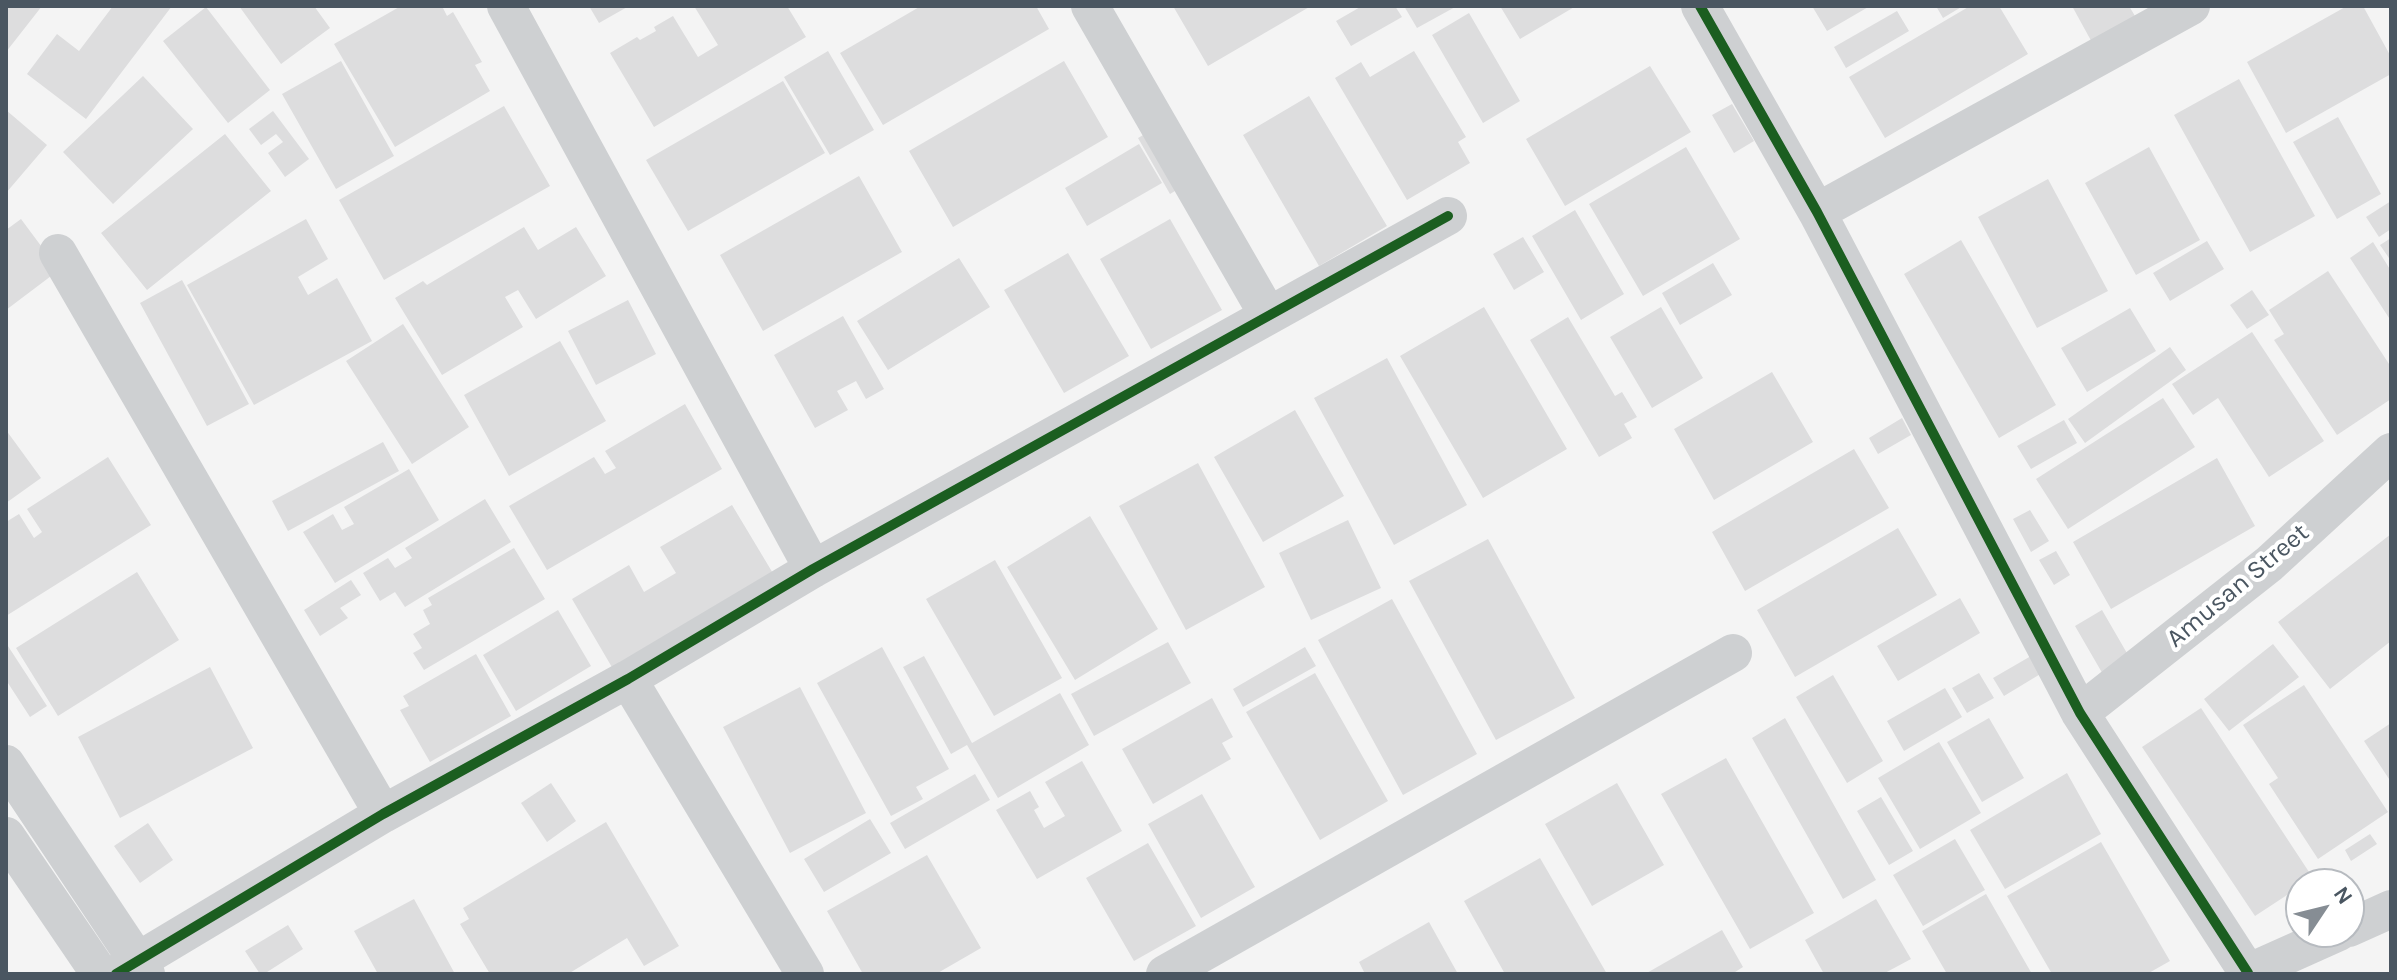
<!DOCTYPE html>
<style>
body{margin:0}
#map{position:relative;width:2397px;height:980px;overflow:hidden;background:#f4f4f4;font-family:Karla,sans-serif}
canvas{display:block}
.frame{position:absolute;inset:0;border:8px solid #4a5661;pointer-events:none}
.north{position:absolute;left:2285px;top:868px;width:80px;height:80px;box-sizing:border-box;background:#fff;border:2px solid #b7bbc0;border-radius:50%;rotate:55deg;font-size:22px;font-weight:700;line-height:32px;text-align:center;color:#4a5661}
.north::after{content:'';display:block;margin:auto;width:28px;height:36px;background:#868d94;clip-path:polygon(50% 0,100% 100%,50% 72%,0 100%)}
</style>
<div id="map">
<canvas width="2397" height="980"></canvas>
<div class="frame"></div>
<div class="north">N</div>
</div>
<script>
const g = document.querySelector('canvas').getContext('2d');
g.lineJoin = 'round';
function fill(path, color) { g.fillStyle = color; g.fill(path, 'evenodd'); }
const poly = rows => new Path2D(rows.map(r => 'M' + r).join(''));
function trace(path, color, width, dash) { g.strokeStyle = color; g.lineWidth = width; g.lineCap = dash ? 'butt' : 'round'; g.setLineDash(dash || []); g.stroke(path); }
function label(font, color, halo, rows, align = 'center') {
  g.font = font + ' Karla,sans-serif'; g.lineWidth = 8; g.setLineDash([]); g.textBaseline = 'middle'; g.strokeStyle = halo; g.fillStyle = color; for (const [text, x, y, turn = 0] of rows) {
    g.save(); g.translate(x, y); g.rotate((+turn || 0) * Math.PI / 180); g.textAlign = isNaN(turn) ? turn : align; if (halo) g.strokeText(text, 0, 0); g.fillText(text, 0, 0); g.restore();
  }
}
fill(poly([
 [6,6,42,6,6,52],
 [113,6,172,6,86,119,27,74,57,34,79,51],
 [239,6,314,6,330,28,281,64],
 [401,6,442,6,447,16,453,12,482,62,475,65,490,91,395,147,334,44],
 [589,6,629,6,599,23],
 [694,6,787,6,806,37,654,127,610,53,637,37,640,40,656,31,654,27,673,16,698,57,718,45],
 [921,6,1036,6,1049,29,883,125,840,53],
 [1173,6,1311,6,1208,66],
 [1362,6,1395,6,1402,17,1351,46,1336,21],
 [1404,6,1457,6,1417,28],
 [1500,6,1576,6,1520,39],
 [1812,6,1870,6,1827,31],
 [1936,6,1963,6,1943,18],
 [1970,6,1999,6,2028,54,1885,138,1849,77],
 [2072,6,2129,6,2138,21,2094,46],
 [2347,6,2363,6,2391,57,2391,74,2286,133,2247,62],
 [206,7,270,90,228,123,163,41],
 [1897,11,1909,31,1846,68,1834,47],
 [1469,13,1520,101,1483,123,1432,35],
 [828,51,874,130,830,155,784,77],
 [1414,51,1466,137,1458,142,1470,163,1407,200,1335,78,1361,62,1370,77],
 [341,61,394,156,336,189,282,94],
 [1064,61,1108,137,953,227,909,151],
 [1650,66,1691,132,1565,206,1526,139],
 [143,76,193,129,113,204,63,152],
 [2239,79,2315,216,2250,252,2174,115],
 [783,81,825,153,688,231,646,160],
 [1309,96,1387,226,1319,266,1243,135],
 [1732,104,1754,141,1734,153,1712,115],
 [504,106,550,186,384,280,339,200],
 [6,110,47,145,6,193],
 [273,111,309,159,285,177,268,153,283,142,276,134,261,145,249,129],
 [2338,117,2381,194,2337,219,2293,142],
 [1157,127,1190,182,1170,194,1138,138],
 [225,134,271,191,147,290,101,233],
 [1139,144,1162,183,1087,226,1065,188],
 [1686,147,1740,239,1643,296,1589,204],
 [2149,147,2200,240,2136,275,2085,183],
 [859,176,902,252,763,331,720,255],
 [2048,179,2108,291,2037,328,1978,217],
 [2391,201,2391,229,2379,237,2366,217],
 [1575,210,1624,294,1581,320,1532,236],
 [21,219,59,270,6,310,6,230],
 [306,219,328,259,298,277,308,295,337,278,372,341,254,405,187,285],
 [1170,219,1222,310,1151,349,1100,259],
 [524,227,538,250,576,227,606,276,536,319,518,290,505,297,523,327,442,375,395,298,423,281,427,285],
 [1523,237,1544,272,1514,290,1493,254],
 [2391,238,2391,261,2380,245],
 [1961,240,2056,405,1999,438,1904,274],
 [2207,241,2224,269,2170,301,2153,273],
 [2373,242,2391,271,2391,321,2350,258],
 [1068,253,1129,356,1064,393,1004,290],
 [959,258,990,307,888,370,857,321],
 [1713,263,1732,295,1680,325,1662,293],
 [2328,271,2391,367,2391,399,2337,435,2274,340,2284,334,2269,310],
 [182,280,249,404,207,426,140,303],
 [2252,290,2269,315,2247,329,2230,305],
 [628,300,656,354,596,385,568,331],
 [1484,307,1567,449,1483,498,1400,356],
 [1661,307,1703,378,1652,408,1610,337],
 [2130,308,2156,351,2087,392,2061,348],
 [843,316,884,389,866,399,856,381,837,391,848,410,815,428,774,355],
 [1568,317,1615,396,1622,392,1637,417,1624,424,1632,438,1599,457,1530,340],
 [403,324,469,427,412,464,346,361],
 [2252,332,2324,441,2269,477,2218,398,2193,415,2172,384],
 [560,341,606,421,509,476,464,395],
 [2170,347,2186,370,2085,443,2068,419],
 [1387,358,1467,505,1394,545,1314,398],
 [1772,372,1813,442,1714,500,1674,429],
 [2163,398,2195,447,2068,529,2036,479],
 [685,404,722,469,547,570,509,506,594,457,605,474,616,468,605,451],
 [1295,410,1344,496,1263,542,1214,457],
 [1902,418,1911,435,1878,454,1869,438],
 [2064,420,2077,443,2031,469,2017,446],
 [6,430,41,478,6,503],
 [383,442,399,471,288,531,272,501],
 [1854,449,1889,508,1745,591,1712,532],
 [108,457,151,525,6,616,6,522,19,514,34,538,42,532,27,509],
 [2217,458,2255,526,2111,609,2073,542],
 [1198,463,1265,587,1186,630,1119,506],
 [409,469,439,520,335,583,303,532,333,514,342,530,354,524,344,507],
 [485,499,511,542,405,607,395,592,380,601,363,573,388,558,395,568,412,558,405,548],
 [732,505,774,575,613,669,572,599,629,565,644,592,676,573,660,547],
 [2030,510,2049,541,2031,552,2013,519],
 [1090,516,1158,629,1075,680,1007,567],
 [1348,520,1381,588,1311,620,1279,553],
 [1898,528,1937,595,1795,677,1757,610],
 [2391,534,2391,641,2330,689,2278,622],
 [1488,539,1575,698,1496,740,1409,581],
 [514,548,545,599,424,670,413,653,422,648,413,634,430,624,423,610,432,605,428,598],
 [2056,551,2070,575,2054,585,2039,560],
 [995,560,1062,678,994,716,926,599],
 [137,572,179,640,58,716,16,648],
 [351,580,361,595,340,608,348,618,320,636,304,610],
 [1960,598,1980,633,1898,681,1877,646],
 [1392,599,1477,754,1403,795,1318,640],
 [558,610,591,666,516,711,483,655],
 [2102,610,2135,667,2108,683,2075,626],
 [1168,642,1191,683,1094,736,1071,694],
 [6,643,47,706,30,717,6,680],
 [2273,644,2299,677,2229,731,2204,699],
 [882,647,949,769,916,787,923,799,891,816,817,683],
 [1305,647,1316,666,1243,707,1233,689],
 [476,654,511,716,430,762,400,710,409,706,403,696],
 [924,656,972,743,1060,693,1089,745,998,798,967,745,951,754,903,667],
 [2031,656,2042,673,2004,696,1993,678],
 [210,667,253,748,120,818,78,737],
 [1315,673,1388,801,1320,840,1246,712],
 [1979,673,1994,698,1967,713,1952,688],
 [1833,675,1883,761,1847,783,1796,697],
 [2304,685,2388,812,2318,859,2269,784,2278,778,2243,725],
 [800,687,866,813,790,853,723,727],
 [1945,688,1962,717,1904,751,1887,721],
 [1212,698,1233,737,1222,743,1231,759,1153,804,1122,749],
 [2201,708,2313,878,2255,916,2142,747],
 [1785,718,1876,880,1843,899,1752,738],
 [1989,718,2024,778,1982,802,1947,742],
 [2391,723,2391,782,2364,741],
 [1939,742,1981,813,1920,849,1878,778],
 [1726,758,1814,913,1750,949,1661,794],
 [1082,761,1122,831,1037,879,996,810,1030,791,1039,807,1034,810,1044,828,1065,816,1045,782],
 [2067,773,2101,834,2005,889,1970,830],
 [975,774,990,800,905,849,890,823],
 [551,783,576,821,547,842,521,803],
 [1617,783,1664,865,1592,906,1545,824],
 [1202,794,1255,887,1201,918,1148,824],
 [1881,797,1913,851,1889,865,1857,811],
 [870,819,891,853,824,892,804,859],
 [606,822,679,946,644,966,627,938,568,974,490,974,460,924,469,919,463,908],
 [148,823,173,860,140,883,114,846],
 [2370,834,2377,844,2351,861,2345,850],
 [1955,839,1985,890,1923,926,1893,875],
 [2101,842,2170,961,2147,974,2052,974,2007,896],
 [1148,843,1196,926,1134,961,1086,878],
 [927,855,981,948,936,974,863,974,827,911],
 [1540,858,1607,974,1505,974,1464,901],
 [1986,894,2032,974,1947,974,1922,931],
 [414,899,455,974,378,974,354,931],
 [1876,899,1911,959,1883,974,1824,974,1805,940],
 [1429,922,1458,974,1365,974,1359,962],
 [288,925,303,949,264,974,260,974,245,951],
 [1722,930,1743,967,1732,974,1645,974]
]), '#ddddde');
trace(poly([
 [506,6,813,569],
 [1090,6,1268,315],
 [1700,6,1817,212,2080,713,2248,973],
 [1817,212,2191,6],
 [58,253,383,814],
 [628,679,805,974],
 [2080,713,2269,564,2391,452],
 [6,764,146,974],
 [6,836,100,974],
 [2349,928,2391,909],
 [116,974,383,814,628,679,813,569,1448,216],
 [1165,974,1733,653],
 [2245,974,2339,932]
]), '#ced0d2', 38);
trace(poly([
 [1700,6,1817,212,2080,713,2248,973],
 [116,974,383,814,628,679,813,569,1448,216]
]), '#1b5e20', 10);
label('26px', '#4a5661', '#fff', [
 ["Amusan Street",2238,586,-40]
]);
</script>
